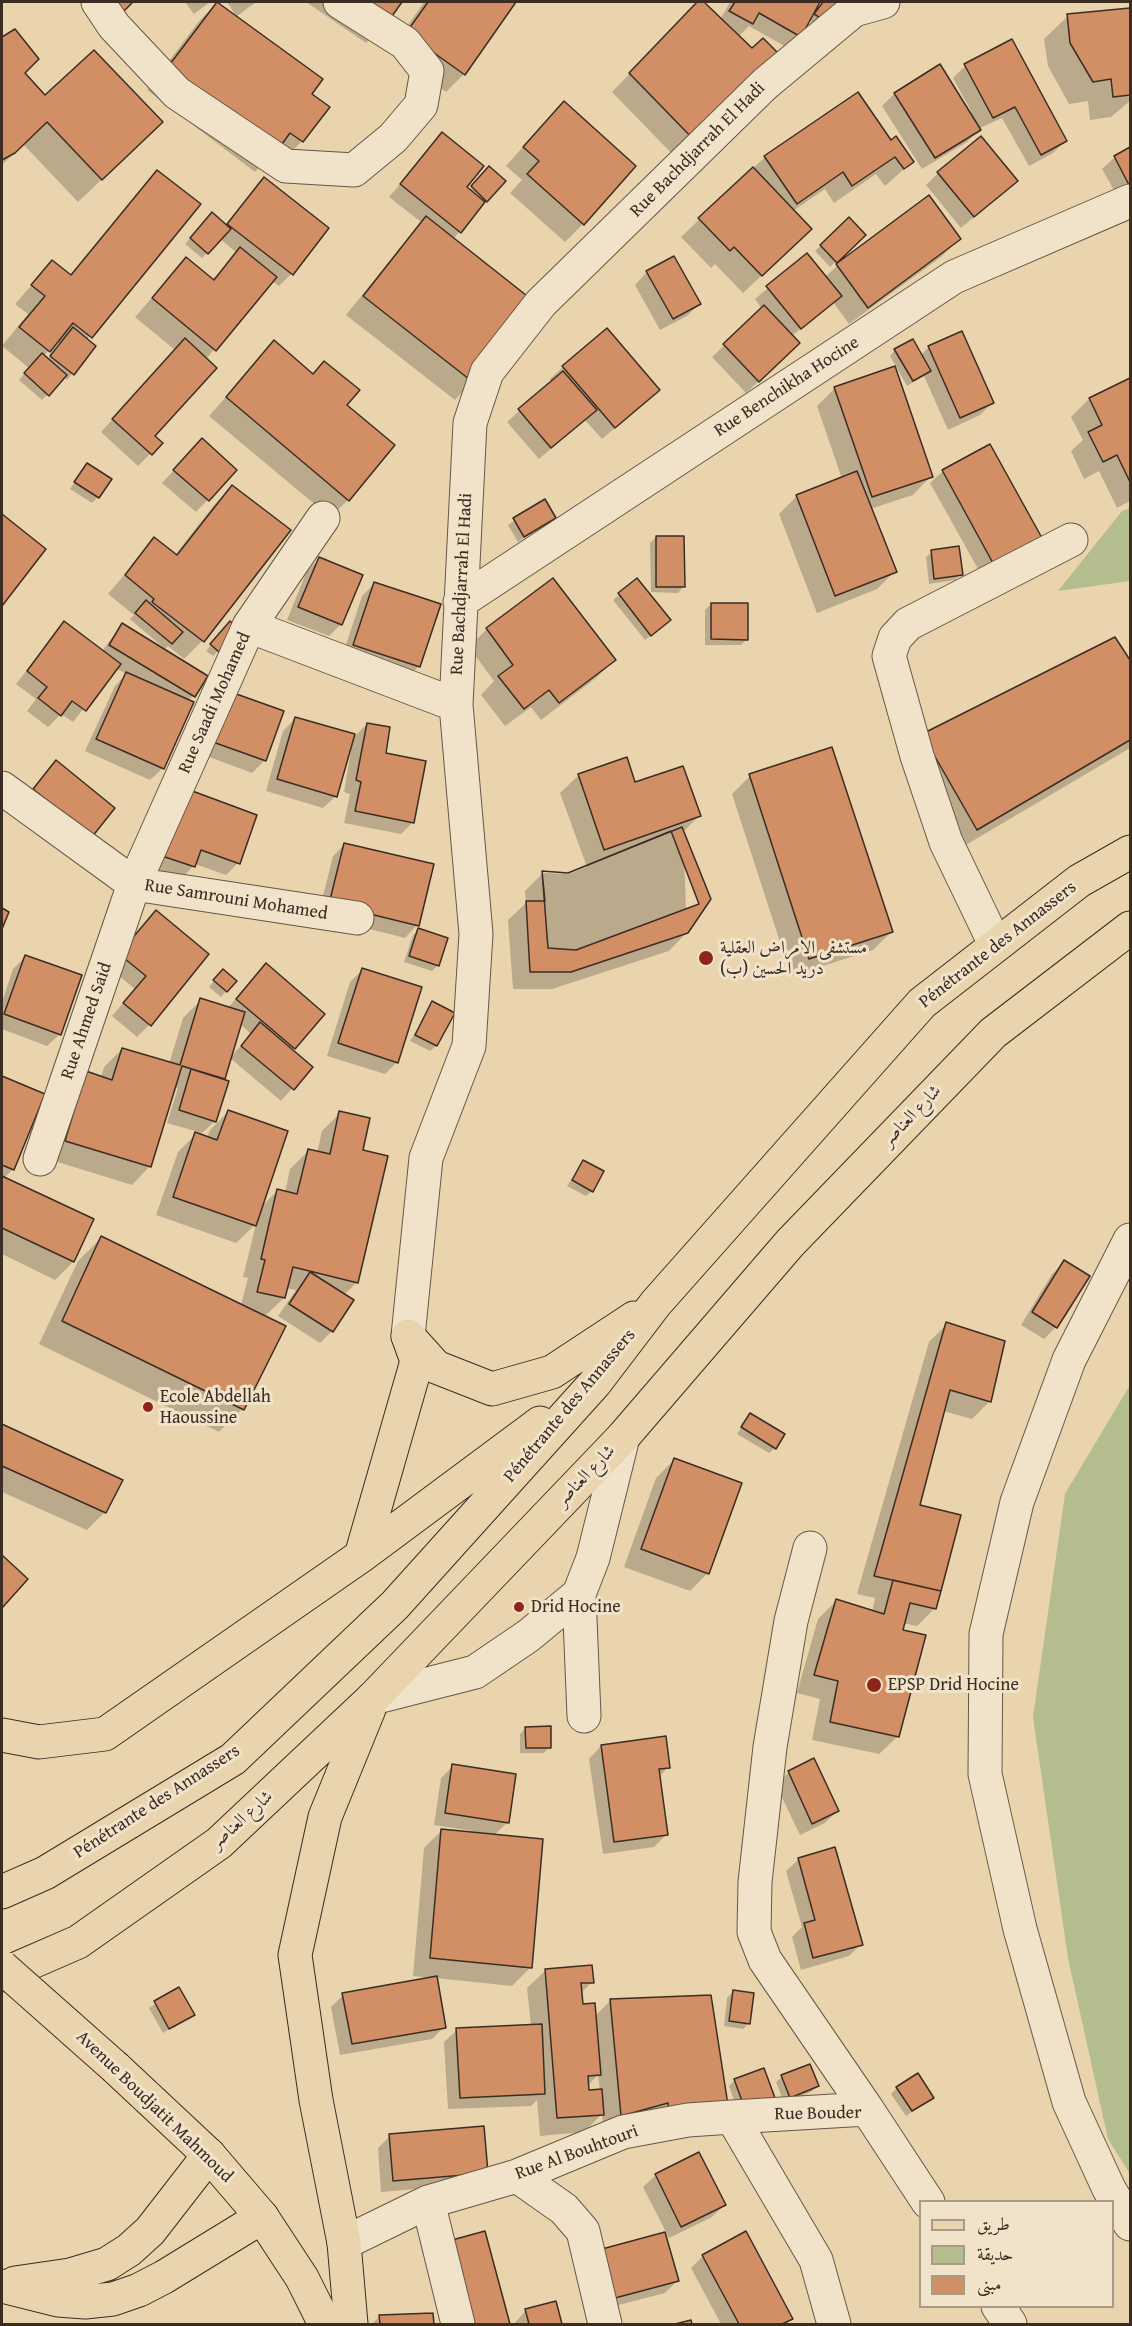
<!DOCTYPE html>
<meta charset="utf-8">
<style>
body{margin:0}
#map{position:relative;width:1132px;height:2326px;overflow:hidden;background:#e9d4ae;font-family:"Gentium Book Plus",Amiri,serif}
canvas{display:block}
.frame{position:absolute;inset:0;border:3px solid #3b2d23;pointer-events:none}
.legend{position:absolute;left:919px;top:2200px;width:195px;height:108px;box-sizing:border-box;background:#f1e3ca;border:2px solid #a89a87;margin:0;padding:8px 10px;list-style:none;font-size:18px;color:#3b2d23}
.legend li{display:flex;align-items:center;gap:12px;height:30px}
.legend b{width:30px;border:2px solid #a89a87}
</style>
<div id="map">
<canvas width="1132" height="2326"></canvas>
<div class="frame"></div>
<ul class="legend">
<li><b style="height:8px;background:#e9d4ae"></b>طريق</li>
<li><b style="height:16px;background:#b3bd8d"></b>حديقة</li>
<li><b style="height:16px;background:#d28e65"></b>مبنى</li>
</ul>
</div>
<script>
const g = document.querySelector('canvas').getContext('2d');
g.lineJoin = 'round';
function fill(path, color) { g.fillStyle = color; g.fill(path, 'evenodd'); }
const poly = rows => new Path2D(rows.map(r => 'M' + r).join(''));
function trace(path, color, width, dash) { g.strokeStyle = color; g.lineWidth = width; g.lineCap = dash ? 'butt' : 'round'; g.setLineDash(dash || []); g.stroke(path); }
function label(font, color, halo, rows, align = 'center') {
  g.font = font + ' "Gentium Book Plus",Amiri,serif'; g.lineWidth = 6; g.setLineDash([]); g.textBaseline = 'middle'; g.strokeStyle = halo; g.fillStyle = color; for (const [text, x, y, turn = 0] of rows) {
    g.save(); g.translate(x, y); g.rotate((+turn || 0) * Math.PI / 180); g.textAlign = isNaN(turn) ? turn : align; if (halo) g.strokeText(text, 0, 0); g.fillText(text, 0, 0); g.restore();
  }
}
fill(poly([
 [1130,508,1130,581,1058,591,1122,511],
 [1130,1385,1130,2174,1108,2139,1068,1958,1033,1717,1065,1494]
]), '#b3bd8d');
fill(poly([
 [185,2,210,2,194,14],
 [218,2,236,16,227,2,256,2,237,16,321,80,310,94,302,141,284,159,274,152,255,172,147,90,200,20],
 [306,2,400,2,384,25,366,43],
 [424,2,514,2,464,74,446,92,389,52],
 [699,2,720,20,730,2,817,2,814,14,823,2,848,2,826,31,809,20,800,36,788,48,749,26,738,37,680,162,612,92],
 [1130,9,1130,101,1111,117,1090,120,1088,101,1069,104,1048,66,1044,39,1068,16],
 [14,31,23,73,45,97,138,145,78,202,23,144,2,165,2,39],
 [939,66,970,115,972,113,953,78,965,66,1065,141,1053,153,1029,166,1002,118,980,128,967,142,922,169,882,106,894,94],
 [546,121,583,224,565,242,510,193,522,180,506,166],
 [443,134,469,190,489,168,504,181,453,239,472,382,455,400,346,315,421,222,389,197],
 [890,142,912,162,885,186,876,174,834,203,825,189,793,211,792,247,743,293,715,264,711,268,681,237,765,157],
 [1130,149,1130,202,1123,206,1102,169,1115,157],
 [157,172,87,340,94,346,72,374,67,380,64,377,42,400,19,380,29,368,2,346,28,314,15,304,52,262,70,275],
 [56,341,60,344,48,359,44,356],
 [938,173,1016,181,961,228,926,185],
 [264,179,327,229,291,274,279,286,272,281,206,359,153,436,161,443,138,466,101,432,175,350,135,317,186,259,212,280,237,253,220,239,202,258,185,244,206,220,225,226],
 [929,197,959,239,941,257,849,324,833,302,792,336,786,355,746,393,712,357,762,309,755,299,807,255,825,277,837,266],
 [849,219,864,235,830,267,815,251],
 [673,258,699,304,687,316,660,330,635,285,647,272],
 [607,330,646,402,602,439,585,420,539,459,507,422,552,382,550,379,563,367],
 [274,342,345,406,348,500,330,517,209,416],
 [929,347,992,403,980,415,948,430,924,376,907,386,890,356,895,350,920,356],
 [1130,379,1130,501,1117,508,1099,471,1084,479,1071,451,1083,440,1071,417,1089,399],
 [835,388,931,476,913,495,870,509,895,571,877,589,817,613,779,514,797,496,842,479,817,406],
 [989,446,1040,538,982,576,930,483,943,471],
 [190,453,235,471,196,512,162,483],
 [87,464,98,497,92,503,70,489],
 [232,487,289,530,202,641,184,659,168,646,165,649,130,619,134,615,108,594,155,539,175,555,214,505],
 [544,501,554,517,518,542,508,525],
 [2,516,44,550,2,603],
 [656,537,683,587,678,593,651,592,650,543],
 [932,552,961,574,955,580,929,584,926,557],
 [319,559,341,624,329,636,287,620,307,571],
 [553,580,614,660,596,678,541,720,531,707,505,726,481,695,494,681,469,647,487,629],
 [637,580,663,626,645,640,613,600],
 [374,584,419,666,407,678,342,657,362,596],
 [711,604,747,639,741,645,705,645,705,610],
 [64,623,102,651,122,625,206,677,188,702,163,768,150,780,85,751,115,686,126,674,116,668,73,722,61,714,48,727,27,711,36,699,16,684],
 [224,629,218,651,213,656,206,651],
 [1130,662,1130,748,954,852,900,759,923,736],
 [216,705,282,712,264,761,252,773,199,753],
 [295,719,336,796,323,808,266,791,283,731],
 [367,724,384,754,413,822,401,834,344,823,350,794,344,792,353,738],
 [56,762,113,808,22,802],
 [579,775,634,784,699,816,683,832,687,932,669,951,552,989,513,989,508,920,526,903,525,891,543,873,569,874,587,867,560,793],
 [750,776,891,932,873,950,791,976,732,794],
 [175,803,238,863,226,875,195,864,181,879,151,868],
 [345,844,417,925,405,938,318,916,333,856],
 [156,912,149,1025,137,1037,112,1016,135,989,108,967],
 [419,930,438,965,432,971,404,962,413,935],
 [25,957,60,1034,47,1046,2,1029,2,1002,13,969],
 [362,970,397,1062,385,1074,327,1056,350,982],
 [217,977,226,991,221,997,209,987],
 [254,977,323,1014,292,1050,311,1067,281,1101,230,1058,251,1034,240,1024,222,1080,215,1121,202,1133,167,1123,178,1088,174,1087,150,1166,132,1185,48,1159,68,1091,101,1078,104,1067,122,1049,169,1064,183,1018,201,1000,228,1008],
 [433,1003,436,1046,430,1051,410,1041],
 [2,1078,43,1094,13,1169,4,1178,92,1220,73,1262,55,1280,2,1254],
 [228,1112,260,1208,277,1191,285,1193,290,1169,308,1151,317,1153,322,1131,340,1113,361,1151,357,1282,344,1295,332,1331,320,1343,278,1316,296,1290,286,1288,284,1298,264,1317,242,1409,219,1432,39,1344,78,1261,101,1238,241,1305,248,1278,243,1277,256,1224,236,1243,156,1215,178,1152,196,1134,207,1138,210,1130],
 [583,1162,592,1191,586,1196,567,1186],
 [1065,1262,1056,1327,1044,1339,1021,1325,1052,1274],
 [947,1324,990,1401,972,1419,943,1411,918,1506,935,1608,917,1626,903,1623,898,1736,879,1754,812,1740,820,1699,797,1693,818,1619,836,1601,872,1612,875,1598,857,1594,929,1342],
 [750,1415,775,1448,769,1453,737,1434],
 [2,1426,121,1480,105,1512,87,1530,2,1492],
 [674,1460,708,1573,690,1591,624,1567,656,1478],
 [2,1557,25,1579,2,1606],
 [526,1728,549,1747,544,1753,520,1753,520,1734],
 [601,1746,668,1767,659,1777,667,1834,654,1847,603,1854,589,1759],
 [814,1760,837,1811,825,1823,800,1835,776,1785,789,1772],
 [453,1766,508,1822,494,1835,530,1968,512,1986,436,1978,444,2027,432,2039,340,2055,331,2007,343,1995,432,1978,413,1976,424,1848,442,1830,472,1833,473,1831,434,1825,441,1778],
 [799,1859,861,1944,849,1956,801,1970,792,1937,802,1927,786,1871],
 [546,1970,592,1982,581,1993,582,2006,594,2017,611,2000,726,2104,604,2133,602,2114,584,2132,540,2136,537,2100,531,2106,448,2109,444,2042,457,2030,531,2026,527,1988],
 [598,2075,600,2091,588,2092,587,2086],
 [179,1989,193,2014,163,2033,149,2008],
 [733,1992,749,2023,743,2029,724,2026,727,1998],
 [763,2070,739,2114,729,2086,734,2081],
 [782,2077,817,2086,811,2092,784,2103,776,2082],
 [897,2088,932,2098,906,2116,891,2094],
 [483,2128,474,2184,381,2192,378,2148,390,2136],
 [698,2154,724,2205,712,2217,669,2238,643,2187,656,2175],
 [703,2256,791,2318,785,2324,721,2324,691,2268],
 [590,2263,677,2281,665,2293,603,2309],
 [555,2303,560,2324,514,2324,526,2310],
 [432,2314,432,2324,372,2324,380,2316]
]), '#0003');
const building = poly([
 [114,2,133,2,124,11,114,2],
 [217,2,323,79,312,94,330,107,303,142,290,133,274,155,164,72,217,2],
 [350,2,402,2,385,26,350,2],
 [428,2,516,2,465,75,406,33,428,2],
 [697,2,704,2,752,48,763,38,783,58,699,145,629,73,697,2],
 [735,2,820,2,801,37,759,13,753,24,729,11,735,2],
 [823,2,850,2,833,26,814,14,823,2],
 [1130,8,1130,95,1113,97,1111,79,1093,82,1070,43,1067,14,1130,8],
 [15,29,39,59,25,73,45,95,94,50,163,122,102,180,47,122,15,153,2,160,2,37,15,29],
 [1012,39,1067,141,1041,155,1015,107,993,118,964,64,1012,39],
 [940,64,981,130,935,158,894,93,940,64],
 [858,92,891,140,896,136,914,162,904,169,895,157,852,186,843,172,797,204,764,156,858,92],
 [564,101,636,166,584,225,527,174,539,161,523,147,564,101],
 [442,132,484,166,467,187,485,202,461,233,400,184,442,132],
 [981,136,1018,181,974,217,937,172,981,136],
 [1130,147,1130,187,1114,156,1130,147],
 [489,166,506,181,487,202,471,186,489,166],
 [753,167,812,229,762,276,734,247,730,251,698,218,753,167],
 [157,170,201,204,92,338,73,323,50,352,19,327,45,296,31,285,52,260,71,275,157,170],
 [264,177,329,228,293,275,227,224,264,177],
 [929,195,961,239,868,308,836,264,929,195],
 [212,212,231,229,208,254,190,238,212,212],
 [426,216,536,303,474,383,363,296,426,216],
 [849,217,866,235,837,263,820,245,849,217],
 [240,247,277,277,216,351,152,298,186,257,214,280,240,247],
 [807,253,842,296,801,329,766,286,807,253],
 [674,256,701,304,673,319,646,271,674,256],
 [764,305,800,343,759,382,723,344,764,305],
 [73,327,96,346,74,375,50,356,73,327],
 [607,328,660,390,615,428,562,366,607,328],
 [962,331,994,403,960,418,928,346,962,331],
 [185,338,217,368,155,436,163,443,152,455,112,419,185,338],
 [913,339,931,371,913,381,894,349,913,339],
 [274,340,313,374,324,361,360,390,347,405,395,445,349,501,226,397,274,340],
 [42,353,67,375,49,396,24,373,42,353],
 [895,366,933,477,872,497,834,387,895,366],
 [563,371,597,410,551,448,518,409,563,371],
 [1130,378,1130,482,1117,455,1103,462,1088,432,1102,425,1089,398,1130,378],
 [202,438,237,470,209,501,173,470,202,438],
 [990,444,1042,538,994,565,942,470,990,444],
 [87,463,112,479,99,498,74,482,87,463],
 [857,471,897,572,835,596,796,495,857,471],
 [232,485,291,530,204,642,152,602,154,599,125,575,154,537,177,555,232,485],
 [545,499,556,518,524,537,513,518,545,499],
 [2,514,46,549,2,606,2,514],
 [656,536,684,536,685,587,656,587,656,536],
 [959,546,963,575,934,579,931,550,959,546],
 [319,557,363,575,342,625,298,607,319,557],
 [553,578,616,660,559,703,549,690,524,709,498,676,513,665,486,628,553,578],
 [637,578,671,620,651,636,618,593,637,578],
 [374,582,441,604,420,667,353,645,374,582],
 [146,600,183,632,172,644,135,613,146,600],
 [711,603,748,603,748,640,711,639,711,603],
 [64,621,121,664,86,711,72,701,61,716,38,698,47,687,27,671,64,621],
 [230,621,239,629,219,652,210,644,230,621],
 [122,623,208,676,195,697,109,645,122,623],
 [1115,637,1130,660,1130,740,977,830,922,734,1115,637],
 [126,672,194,702,164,769,96,739,126,672],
 [228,691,284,711,266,761,210,741,228,691],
 [295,717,355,734,337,797,277,779,295,717],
 [367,723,390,727,386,753,426,761,414,823,355,811,361,782,356,780,367,723],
 [832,747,893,932,809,959,749,774,832,747],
 [627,757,635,782,683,766,701,816,604,850,578,774,627,757],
 [56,760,115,808,92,837,33,789,56,760],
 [187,789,257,815,240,864,201,850,195,867,162,856,187,789],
 [682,827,711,899,688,933,571,972,530,972,526,901,545,901,542,871,568,873,682,827],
 [671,831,699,904,576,950,548,948,542,871,568,873,671,831],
 [344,843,434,864,419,926,329,904,344,843],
 [2,908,9,912,2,929,2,908],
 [156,910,209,954,151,1026,123,1003,146,976,119,954,156,910],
 [418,928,448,938,439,966,409,956,418,928],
 [25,955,82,975,61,1035,4,1014,25,955],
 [266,963,325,1014,295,1049,236,999,266,963],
 [362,968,422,987,398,1063,338,1043,362,968],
 [223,969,237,981,227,992,213,980,223,969],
 [200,998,245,1012,225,1079,182,1066,151,1167,65,1141,86,1071,112,1080,122,1048,180,1065,200,998],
 [432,1001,455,1013,437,1046,415,1035,432,1001],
 [260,1022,313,1067,294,1090,241,1046,260,1022],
 [191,1069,229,1081,216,1122,179,1110,191,1069],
 [2,1076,45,1094,14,1170,2,1165,2,1076],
 [228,1110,288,1131,256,1226,173,1197,195,1132,217,1140,228,1110],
 [339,1111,370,1118,363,1150,388,1156,358,1283,293,1267,285,1298,257,1292,265,1260,261,1259,277,1189,297,1194,308,1149,330,1154,339,1111],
 [583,1160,604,1171,593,1192,572,1180,583,1160],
 [2,1176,94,1219,74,1262,2,1228,2,1176],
 [101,1236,286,1326,244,1410,62,1321,101,1236],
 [1064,1260,1090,1276,1057,1328,1032,1312,1064,1260],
 [310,1272,354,1300,333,1332,289,1304,310,1272],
 [946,1322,1005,1341,991,1402,950,1390,920,1505,961,1515,941,1591,874,1576,946,1322],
 [750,1413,785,1434,776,1449,741,1427,750,1413],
 [2,1424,123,1480,106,1513,2,1466,2,1424],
 [674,1458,742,1483,709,1574,641,1549,674,1458],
 [2,1555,28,1579,2,1608,2,1555],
 [893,1580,941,1591,936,1609,910,1603,903,1630,926,1635,899,1737,830,1722,838,1681,814,1675,836,1599,884,1614,893,1580],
 [551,1726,551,1748,526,1748,525,1727,551,1726],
 [666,1736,670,1768,659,1769,668,1835,614,1842,601,1745,666,1736],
 [814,1758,839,1811,812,1824,788,1771,814,1758],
 [452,1764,516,1774,509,1823,445,1813,452,1764],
 [441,1829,543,1839,532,1968,430,1958,441,1829],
 [835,1847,863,1945,813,1958,804,1923,815,1920,798,1858,835,1847],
 [592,1965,594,1983,581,1983,583,2004,595,2003,601,2075,588,2076,589,2090,602,2089,604,2115,557,2118,545,1969,592,1965],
 [437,1976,446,2028,352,2044,342,1993,437,1976],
 [179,1987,195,2015,169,2029,154,2001,179,1987],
 [733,1990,754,1993,750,2024,729,2021,733,1990],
 [711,1995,728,2105,670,2116,668,2103,621,2116,610,1999,711,1995],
 [542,2024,545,2094,460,2098,456,2028,542,2024],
 [810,2064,819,2086,790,2098,781,2075,810,2064],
 [764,2068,775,2098,745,2109,734,2079,764,2068],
 [918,2073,934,2098,912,2111,896,2087,918,2073],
 [484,2126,488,2173,393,2181,389,2134,484,2126],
 [699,2152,726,2205,681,2227,655,2174,699,2152],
 [485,2231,510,2324,463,2324,441,2243,485,2231],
 [746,2231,793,2319,782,2324,739,2324,702,2255,746,2231],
 [665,2232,679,2281,615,2298,602,2249,665,2232],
 [556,2301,562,2324,529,2324,525,2309,556,2301],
 [433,2313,434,2324,380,2324,379,2315,433,2313],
 [691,2320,692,2324,675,2324,691,2320]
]);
fill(building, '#d28e65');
trace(building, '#3b2d23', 1.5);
const street = poly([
 [98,2,114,26,177,93,286,166,354,170,393,138,421,105,427,71,405,43,340,2],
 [460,602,954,277,1130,201],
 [249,626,323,518],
 [2,788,134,884,357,918],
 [995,944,946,842,917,756,889,656,895,638,908,624,1071,540],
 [40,1159,134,884,249,626,456,705],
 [1130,1240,1069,1360,1017,1502,986,1634,985,1774,1020,1929,1069,2102,1109,2189,1130,2224],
 [408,1336,426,1158,469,1046,476,934,456,705,470,423,487,372,541,303,765,84,854,10,883,2],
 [810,1548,791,1621,770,1747,755,1882,754,1932,765,1960,867,2109],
 [579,1594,584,1716],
 [373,1698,475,1672,528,1636,579,1594,593,1558,623,1437],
 [732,2117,867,2109,928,2202],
 [517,2176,564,2209,583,2231,605,2324],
 [428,2202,458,2324],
 [344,2243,428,2202,517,2176,623,2132,688,2120,732,2117,816,2260,834,2324],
 [998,2306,1010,2324]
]);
const primary = poly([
 [116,2068,209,2155,262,2217,302,2278,325,2324]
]);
const highway = poly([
 [408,1336,436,1367,492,1389,552,1372,634,1318],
 [361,1556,417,1361,408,1336],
 [2,1735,39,1742,105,1734,361,1556,540,1423],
 [2,1892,45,1873,233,1759,395,1605,595,1383,656,1303,922,1003,1079,881,1130,852],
 [2,1975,78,1942,219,1843,373,1698,623,1437,790,1243,993,1033,1130,928],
 [15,2283,70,2275,107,2264,129,2250,150,2231,209,2155],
 [2,2286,58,2300,85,2302,113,2299,139,2290,164,2277,262,2217],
 [351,2324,344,2243,316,2100,295,1955,325,1817,369,1709]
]);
trace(street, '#665746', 35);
trace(primary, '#3b2d23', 35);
trace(highway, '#3b2d23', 35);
trace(street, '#f1e3ca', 33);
trace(primary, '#e9d4ae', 33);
trace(highway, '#e9d4ae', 33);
const primaryBridge = poly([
 [2,1967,116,2068]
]);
trace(primaryBridge, '#3b2d23', 35, []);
trace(primaryBridge, '#e9d4ae', 33);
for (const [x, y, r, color] of [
 [706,958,8,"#8f2418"],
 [148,1407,6,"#8f2418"],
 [519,1607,6,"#8f2418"],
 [874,1685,8,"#8f2418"]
]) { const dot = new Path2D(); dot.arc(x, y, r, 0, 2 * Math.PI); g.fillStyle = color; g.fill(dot); trace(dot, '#f1e3ca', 2); }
label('18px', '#3b2d23', '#f1e3ca', [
 ["Rue Bachdjarrah El Hadi",698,150,-45],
 ["Rue Benchikha Hocine",787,387,-33],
 ["Rue Bachdjarrah El Hadi",462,584,-87],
 ["Rue Saadi Mohamed",215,703,-66],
 ["Rue Samrouni Mohamed",236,900,9],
 ["Pénétrante des Annassers",998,945,-38],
 ["Rue Ahmed Said",87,1021,-71],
 ["شارع العناصر",912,1116,-46],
 ["Pénétrante des Annassers",570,1406,-50],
 ["شارع العناصر",586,1476,-46],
 ["Pénétrante des Annassers",157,1802,-33],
 ["شارع العناصر",242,1820,-42],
 ["Avenue Boudjatit Mahmoud",154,2107,44],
 ["Rue Bouder",818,2114,-1],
 ["Rue Al Bouhtouri",577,2153,-20]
]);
label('18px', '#3b2d23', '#f1e3ca', [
 ["مستشفى الامراض العقلية",720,948],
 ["دريد الحسين (ب)",720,969],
 ["Ecole Abdellah",160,1397],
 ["Haoussine",160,1418],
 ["Drid Hocine",531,1607],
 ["EPSP Drid Hocine",888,1685]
], 'left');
</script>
